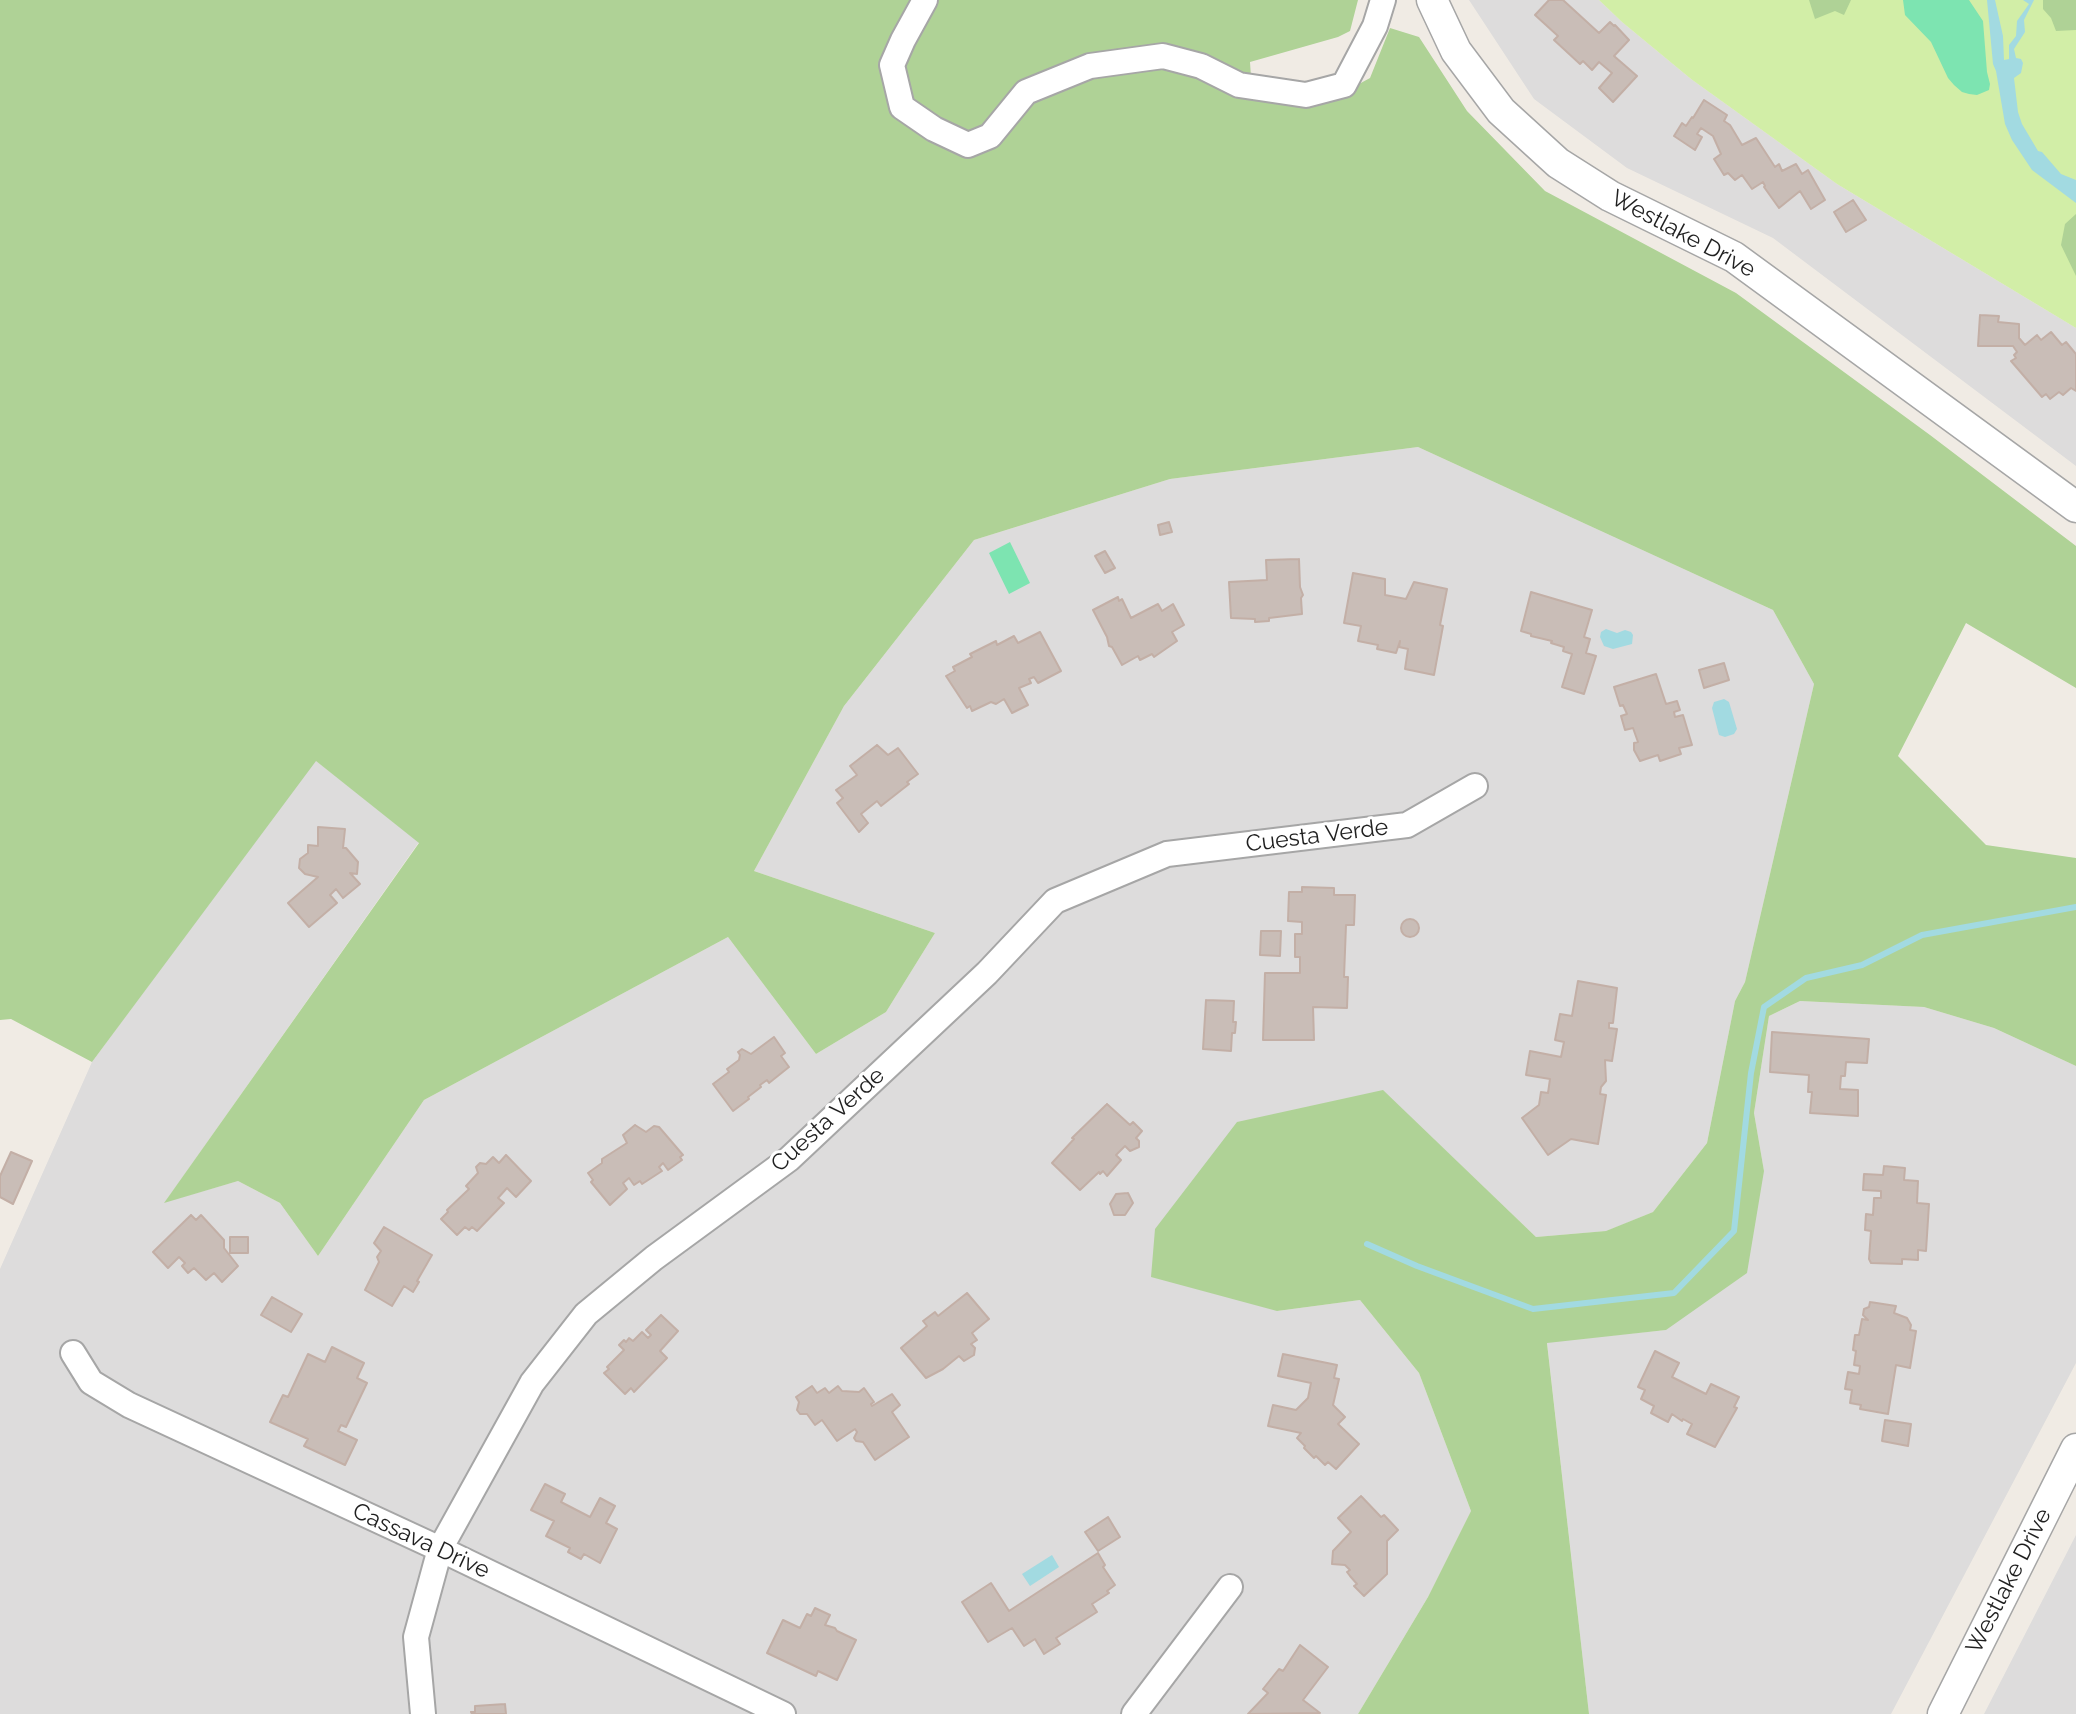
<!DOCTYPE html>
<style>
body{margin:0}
canvas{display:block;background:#f0ebe4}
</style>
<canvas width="2076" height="1714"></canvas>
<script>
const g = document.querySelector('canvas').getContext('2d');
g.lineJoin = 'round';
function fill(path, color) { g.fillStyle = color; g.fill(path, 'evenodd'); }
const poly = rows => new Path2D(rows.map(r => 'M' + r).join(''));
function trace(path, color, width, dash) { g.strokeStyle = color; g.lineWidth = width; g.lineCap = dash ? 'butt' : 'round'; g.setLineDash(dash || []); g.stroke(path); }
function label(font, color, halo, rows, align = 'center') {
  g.font = font + ' Raleway,sans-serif'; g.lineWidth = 6; g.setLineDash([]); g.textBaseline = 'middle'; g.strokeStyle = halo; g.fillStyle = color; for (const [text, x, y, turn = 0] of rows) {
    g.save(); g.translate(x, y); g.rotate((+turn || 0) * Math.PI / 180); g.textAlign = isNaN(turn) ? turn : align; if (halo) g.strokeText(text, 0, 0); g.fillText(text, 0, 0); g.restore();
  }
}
fill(poly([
 [1469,0,1599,0,1622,22,1691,79,1837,184,2076,328,2076,466,1773,238,1627,168,1534,99],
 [1418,447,1773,610,1814,684,1745,982,1735,1001,1707,1143,1653,1212,1607,1231,1536,1237,1382,1090,1277,1311,1360,1300,1419,1373,1471,1511,1428,1597,1358,1714,0,1714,0,1269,92,1062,315,760,419,842,165,1202,238,1181,280,1203,318,1256,424,1100,728,937,816,1054,886,1012,935,933,754,871,844,706,974,540,1170,479],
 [1800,1001,1924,1007,1994,1028,2076,1066,2076,1363,1891,1714,1589,1714,1547,1342,1666,1330,1764,1171,1754,1113,1769,1016],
 [2076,1535,2076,1714,1984,1714]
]), '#dddcdc');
fill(poly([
 [1599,0,2076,0,2076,328,1837,184,1691,79,1622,22]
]), '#d2eea7');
fill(poly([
 [0,0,1358,0,1350,31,1338,37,1250,62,1252,93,1337,96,1370,78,1390,28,1419,37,1467,111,1545,191,1736,293,1930,435,2076,546,2076,688,1966,623,1898,756,1986,845,2076,858,2076,1066,1994,1028,1924,1007,1800,1001,1769,1016,1754,1113,1764,1171,1747,1273,1666,1330,1547,1343,1589,1714,1358,1714,1428,1597,1471,1511,1419,1373,1360,1300,1277,1311,1151,1277,1155,1229,1237,1122,1383,1090,1536,1237,1606,1231,1653,1212,1707,1143,1735,1001,1745,982,1814,684,1773,610,1418,447,1170,479,974,540,844,706,754,871,935,933,886,1012,816,1054,728,937,424,1100,318,1256,280,1203,238,1181,164,1203,419,843,316,761,92,1062,11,1019,0,1020],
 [1809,0,1851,0,1844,15,1835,11,1815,19],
 [2043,0,2076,0,2076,30,2056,31,2051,18,2043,9],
 [2076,214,2076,276,2061,245,2065,224]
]), '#afd296');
fill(poly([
 [1903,0,1969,0,1983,21,1987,72,1990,84,1989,90,1977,95,1969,94,1962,92,1954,85,1948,78,1931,42,1905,15],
 [1010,542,1030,583,1009,594,989,553]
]), '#7de4b1');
fill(poly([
 [1987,0,1995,0,2003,36,2004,60,2009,59,2009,45,2016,36,2017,21,2029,4,2023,0,2034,0,2024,20,2025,32,2014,49,2016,58,2021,59,2023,63,2021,73,2014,78,2018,112,2022,124,2038,151,2042,152,2061,174,2076,180,2076,203,2032,170,2012,140,2005,124,1996,71,1993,64],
 [1606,629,1617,633,1625,630,1631,632,1633,635,1632,644,1613,649,1604,646,1600,637,1601,632],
 [1724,699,1729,702,1737,729,1734,734,1725,737,1719,735,1712,708,1714,702],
 [1052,1555,1059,1567,1030,1586,1022,1574]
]), '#a2dae1');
trace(poly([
 [1367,1244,1417,1266,1533,1309,1674,1293,1734,1231,1751,1073,1764,1007,1806,978,1862,965,1922,935,2076,907]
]), '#a2dae1', 6);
const building = poly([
 [1549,0,1563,0,1599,33,1610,22,1614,26,1615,25,1629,40,1614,56,1637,76,1613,102,1599,88,1612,73,1599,62,1592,70,1583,61,1580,64,1554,40,1558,36,1535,15,1549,0],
 [1704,100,1727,115,1724,121,1730,125,1742,145,1756,138,1775,167,1779,164,1782,171,1796,164,1802,174,1808,170,1825,200,1811,209,1800,191,1779,208,1764,187,1765,186,1763,182,1752,189,1742,175,1735,180,1728,173,1724,175,1714,159,1721,154,1713,136,1701,128,1697,134,1702,137,1695,150,1674,136,1682,123,1686,126,1692,117,1693,118,1704,100],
 [1853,200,1866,220,1846,232,1834,212,1853,200],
 [1980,315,1999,316,1998,322,2019,324,2019,338,2025,345,2037,335,2041,340,2051,332,2062,345,2066,342,2076,354,2076,391,2071,388,2063,395,2059,392,2050,399,2046,394,2042,397,2011,361,2016,358,2014,355,2017,352,2013,346,1978,346,1980,315],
 [1169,522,1172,532,1160,535,1158,525,1169,522],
 [1105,551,1115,568,1105,573,1095,556,1105,551],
 [1299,559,1300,587,1303,595,1301,598,1302,614,1269,618,1269,621,1255,622,1255,619,1231,618,1229,582,1267,580,1266,560,1299,559],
 [1353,573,1385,579,1385,595,1406,599,1414,582,1447,589,1440,625,1443,626,1434,675,1405,669,1408,649,1399,647,1400,641,1396,653,1377,649,1378,645,1358,641,1361,626,1344,623,1353,573],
 [1531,592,1592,610,1584,637,1590,639,1586,653,1596,656,1584,694,1562,687,1572,654,1563,651,1564,647,1551,643,1552,641,1531,636,1531,634,1521,631,1531,592],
 [1118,597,1119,601,1122,599,1131,618,1158,604,1162,611,1173,604,1184,625,1172,632,1177,641,1154,657,1152,654,1140,660,1138,656,1122,665,1112,647,1109,646,1107,637,1093,610,1118,597],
 [1040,632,1061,671,1038,683,1034,677,1029,679,1031,683,1019,688,1028,705,1012,713,1004,699,996,704,991,702,972,711,970,706,967,708,946,676,955,671,953,667,972,657,970,654,996,641,997,645,1014,636,1018,643,1040,632],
 [1724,663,1729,680,1704,688,1699,670,1724,663],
 [1656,674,1666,704,1677,701,1680,710,1674,712,1675,717,1683,715,1692,745,1679,748,1681,754,1660,761,1658,755,1640,761,1634,750,1634,743,1638,742,1633,728,1625,730,1621,716,1627,714,1623,705,1620,706,1614,687,1656,674],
 [877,745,888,755,898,748,918,774,907,782,909,784,881,806,877,801,861,814,868,823,859,832,837,803,843,798,836,790,857,775,850,766,877,745],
 [318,827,345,829,343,848,346,848,358,862,357,874,350,873,360,884,343,898,336,889,330,895,337,903,309,927,288,903,318,877,305,874,299,868,300,859,308,853,308,845,318,846,318,827],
 [1302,887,1334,888,1334,895,1355,895,1354,925,1346,925,1344,977,1348,977,1347,1008,1313,1007,1314,1040,1263,1040,1265,973,1300,973,1300,957,1295,957,1295,934,1302,934,1302,922,1288,921,1289,892,1302,892,1302,887],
 '1401 928a9 9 0 1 1 18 0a9 9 0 1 1-18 0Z',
 [1261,931,1281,931,1280,956,1260,955,1261,931],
 [1578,981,1617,988,1613,1023,1609,1023,1609,1028,1617,1029,1612,1061,1605,1060,1606,1081,1601,1087,1600,1094,1606,1095,1598,1144,1571,1139,1548,1155,1522,1118,1539,1105,1541,1092,1548,1093,1550,1079,1526,1075,1530,1051,1561,1057,1564,1042,1555,1040,1560,1014,1572,1016,1578,981],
 [1206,1000,1234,1001,1233,1022,1236,1022,1235,1033,1232,1033,1231,1051,1203,1049,1206,1000],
 [1772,1032,1869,1039,1867,1063,1846,1062,1845,1076,1841,1076,1840,1089,1858,1090,1858,1116,1810,1113,1812,1092,1808,1092,1809,1075,1770,1072,1772,1032],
 [774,1037,785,1053,781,1056,789,1067,769,1083,767,1080,760,1085,761,1087,748,1097,749,1099,733,1111,713,1084,729,1072,727,1069,739,1060,740,1055,738,1052,742,1049,751,1054,774,1037],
 [1107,1104,1130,1125,1133,1122,1142,1131,1136,1138,1139,1141,1139,1147,1130,1151,1125,1146,1116,1155,1121,1160,1107,1176,1103,1171,1100,1174,1099,1172,1080,1190,1052,1163,1074,1139,1072,1138,1107,1104],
 [635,1125,646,1132,654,1126,659,1127,683,1155,680,1157,682,1160,668,1170,663,1163,659,1167,662,1171,642,1184,640,1181,634,1185,629,1178,623,1183,627,1189,610,1205,591,1182,593,1180,588,1173,602,1163,602,1159,627,1143,623,1135,635,1125],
 [11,1152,32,1161,13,1204,0,1197,0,1176,11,1152],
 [506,1155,531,1181,516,1197,507,1188,498,1198,504,1203,477,1231,472,1227,469,1230,465,1227,457,1235,441,1219,448,1212,447,1210,469,1189,466,1186,478,1173,476,1167,480,1163,486,1164,493,1157,499,1163,506,1155],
 [1884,1166,1905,1168,1904,1180,1918,1181,1917,1203,1929,1204,1926,1251,1918,1250,1918,1260,1902,1259,1902,1264,1871,1263,1869,1259,1871,1231,1865,1230,1866,1214,1873,1215,1874,1198,1881,1198,1881,1191,1863,1190,1864,1174,1883,1175,1884,1166],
 [1128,1193,1133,1203,1125,1215,1114,1215,1110,1204,1116,1194,1128,1193],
 [191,1215,196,1220,201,1215,224,1240,224,1248,238,1266,222,1282,214,1273,206,1280,194,1268,188,1273,182,1266,185,1263,179,1257,168,1268,153,1252,191,1215],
 [384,1227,432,1255,417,1281,419,1282,413,1292,404,1286,392,1306,365,1290,379,1262,377,1257,381,1251,374,1243,384,1227],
 [230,1237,248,1237,248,1253,230,1253,230,1237],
 [967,1293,989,1319,972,1333,977,1340,971,1344,975,1348,974,1355,964,1361,959,1356,943,1369,926,1378,901,1348,927,1326,923,1321,935,1312,938,1316,967,1293],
 [272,1297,302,1314,291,1332,261,1315,272,1297],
 [1870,1302,1896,1306,1894,1313,1907,1318,1911,1325,1910,1330,1916,1331,1910,1368,1896,1365,1888,1414,1860,1409,1861,1405,1850,1403,1852,1390,1845,1389,1848,1372,1859,1374,1860,1366,1854,1365,1856,1351,1853,1350,1855,1335,1859,1335,1862,1319,1868,1320,1863,1315,1864,1309,1869,1307,1870,1302],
 [661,1315,678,1331,660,1351,667,1358,634,1392,631,1388,625,1394,604,1373,609,1369,607,1367,624,1350,619,1345,624,1340,626,1342,629,1338,633,1341,642,1332,648,1338,651,1335,646,1330,661,1315],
 [332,1347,364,1363,357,1378,367,1383,346,1427,341,1425,338,1431,357,1440,345,1465,304,1446,308,1439,270,1422,283,1395,288,1397,308,1354,325,1362,332,1347],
 [1655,1351,1679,1363,1672,1377,1706,1394,1711,1384,1739,1397,1734,1407,1737,1408,1715,1447,1687,1434,1692,1424,1683,1419,1682,1421,1672,1414,1668,1422,1651,1413,1654,1406,1641,1399,1645,1390,1638,1387,1655,1351],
 [1283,1354,1337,1365,1334,1378,1339,1379,1333,1405,1345,1417,1338,1424,1359,1444,1336,1469,1328,1462,1325,1465,1316,1456,1314,1458,1304,1448,1305,1446,1297,1438,1301,1433,1268,1426,1273,1405,1296,1410,1308,1398,1311,1383,1278,1376,1283,1354],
 [812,1386,817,1393,825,1388,829,1393,838,1386,842,1391,859,1392,864,1388,874,1402,871,1404,872,1406,892,1394,900,1405,892,1412,909,1437,875,1460,863,1442,856,1441,854,1438,857,1432,855,1429,837,1441,822,1420,815,1425,807,1414,800,1414,797,1410,799,1402,796,1397,812,1386],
 [1885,1420,1911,1424,1908,1446,1882,1441,1885,1420],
 [545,1484,565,1494,561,1502,590,1517,600,1498,615,1506,606,1523,617,1529,600,1563,584,1554,581,1559,568,1552,570,1548,546,1536,554,1521,531,1510,545,1484],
 [1361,1496,1381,1517,1384,1515,1398,1530,1387,1541,1387,1574,1364,1596,1354,1586,1357,1584,1350,1576,1347,1572,1350,1570,1345,1565,1332,1564,1333,1551,1351,1532,1338,1518,1361,1496],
 [1108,1517,1120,1537,1098,1551,1085,1532,1108,1517],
 [1098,1553,1105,1565,1103,1567,1115,1585,1107,1591,1109,1593,1092,1604,1097,1612,1056,1638,1060,1644,1044,1654,1035,1639,1024,1646,1012,1628,988,1642,962,1602,991,1583,1009,1611,1098,1553],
 [815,1608,830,1615,825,1625,835,1628,837,1631,856,1640,837,1680,818,1671,816,1676,767,1653,783,1620,800,1628,807,1614,811,1616,815,1608],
 [1300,1645,1328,1667,1303,1700,1320,1713,1248,1714,1268,1693,1263,1689,1279,1669,1283,1671,1300,1645],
 [505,1704,506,1714,472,1714,471,1712,475,1712,475,1706,505,1704]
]);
fill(building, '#c9bdb7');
trace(building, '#c3afa6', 2);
const minor = poly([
 [925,0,903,40,892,65,902,107,934,129,968,145,990,136,1026,92,1090,66,1163,56,1201,66,1239,85,1306,95,1344,85,1375,26,1383,0],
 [73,1353,91,1382,129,1405,440,1549,783,1714],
 [423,1714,416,1637,440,1549,532,1383,586,1314,654,1258,789,1159,987,973,1055,901,1167,854,1407,825,1475,786],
 [1134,1714,1230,1587]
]);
const tertiary = poly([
 [1432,0,1456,51,1501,111,1558,163,1610,196,1734,257,2076,507],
 [1943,1714,2076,1449]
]);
trace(minor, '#a6a6a6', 28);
trace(tertiary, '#a6a6a6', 33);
trace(minor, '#fff', 24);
trace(tertiary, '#fff', 30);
label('23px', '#1f1f1f', '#fff', [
 ["Westlake Drive",1683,234,28],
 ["Cuesta Verde",1317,836,-7],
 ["Cuesta Verde",828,1120,-42],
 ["Cassava Drive",421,1541,25],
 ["Westlake Drive",2009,1581,-63]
]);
</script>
